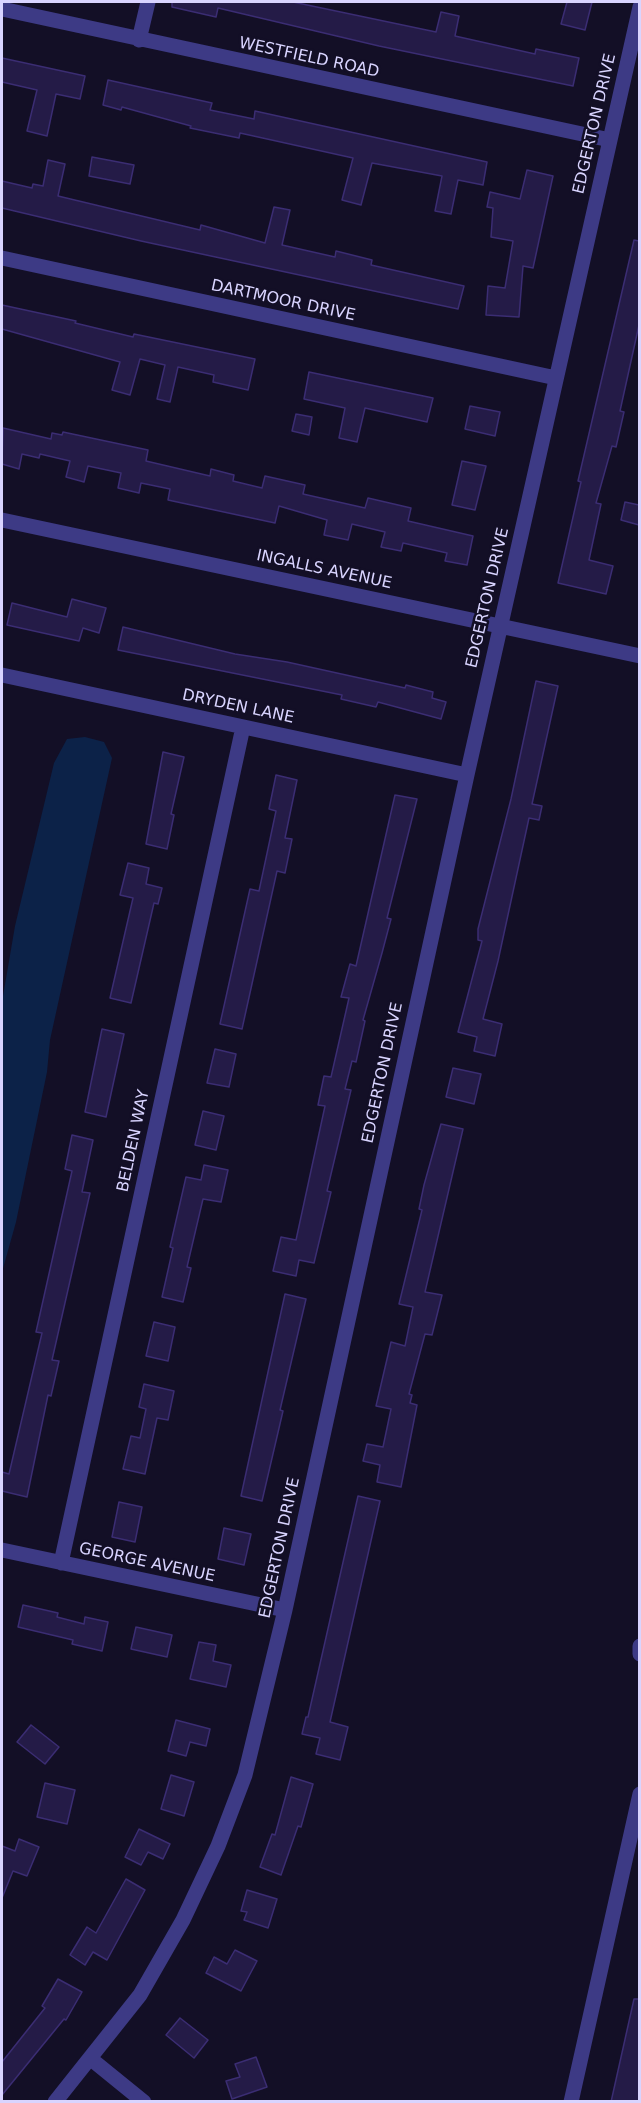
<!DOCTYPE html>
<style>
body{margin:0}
#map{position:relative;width:641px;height:2103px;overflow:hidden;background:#130f26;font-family:"DejaVu Sans",sans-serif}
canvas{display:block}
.frame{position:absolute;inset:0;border:3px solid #d9d4ff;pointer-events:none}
</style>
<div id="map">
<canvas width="641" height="2103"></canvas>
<div class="frame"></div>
</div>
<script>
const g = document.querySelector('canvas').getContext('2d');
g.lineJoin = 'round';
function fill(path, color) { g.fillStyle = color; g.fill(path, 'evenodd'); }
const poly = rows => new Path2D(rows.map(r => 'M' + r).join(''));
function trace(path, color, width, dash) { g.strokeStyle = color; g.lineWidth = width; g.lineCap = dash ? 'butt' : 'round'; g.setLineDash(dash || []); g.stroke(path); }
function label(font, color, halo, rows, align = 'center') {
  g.font = font + ' "DejaVu Sans",sans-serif'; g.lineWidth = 5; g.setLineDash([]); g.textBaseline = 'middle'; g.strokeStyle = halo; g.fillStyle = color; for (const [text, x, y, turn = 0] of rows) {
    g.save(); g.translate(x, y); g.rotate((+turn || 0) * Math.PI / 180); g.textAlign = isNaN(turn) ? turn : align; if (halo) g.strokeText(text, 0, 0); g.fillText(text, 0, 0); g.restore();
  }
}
fill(poly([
 [85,737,104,742,112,758,50,1040,47,1072,16,1222,2,1272,2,1002,15,926,54,763,67,739]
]), '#0c2248');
const building = poly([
 [172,2,293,2,436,32,441,12,459,16,455,36,535,54,536,49,579,58,573,86,379,46,218,8,216,17,172,7,172,2],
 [567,2,592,2,585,30,561,24,567,2],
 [2,58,85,76,80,99,56,94,47,136,27,131,37,90,2,82,2,58],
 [108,80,212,103,210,110,254,119,255,111,487,162,483,185,458,180,451,214,435,211,442,176,372,163,361,205,342,200,353,158,240,133,239,138,190,128,191,126,122,107,121,110,103,105,108,80],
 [92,157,134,165,130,184,89,176,92,157],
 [48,160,65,164,58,196,200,230,201,225,265,243,274,207,290,210,282,245,335,257,336,251,372,260,371,265,464,286,458,309,141,241,2,208,2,181,32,188,33,184,43,186,48,160],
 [527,170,553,176,533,268,523,266,519,317,486,315,488,286,505,288,513,241,491,237,493,208,487,207,490,192,520,199,527,170],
 [634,240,639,241,639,325,620,411,624,412,616,447,612,446,596,503,601,504,589,560,613,566,606,594,558,583,581,482,578,481,634,240],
 [2,305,76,321,75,323,133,337,134,334,255,359,248,390,213,382,214,375,178,367,170,402,157,399,165,365,140,359,130,395,112,390,120,362,2,329,2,305],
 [309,372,433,398,427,422,365,408,357,442,339,438,345,408,304,399,309,372],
 [470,406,500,412,495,436,465,429,470,406],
 [296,414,312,417,309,435,292,431,296,414],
 [3,428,51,439,52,433,62,435,63,432,148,450,146,461,210,476,211,469,234,475,233,481,262,488,265,476,305,485,303,494,365,508,368,498,411,508,408,521,473,536,467,565,445,561,447,553,403,543,401,551,381,547,385,532,352,524,348,540,324,535,327,520,279,506,275,523,168,500,170,489,141,483,139,493,118,488,121,473,88,466,84,482,66,477,70,461,40,454,39,458,22,454,19,469,2,464,3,428],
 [462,461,486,466,475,510,452,505,462,461],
 [625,502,639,505,639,525,621,520,625,502],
 [72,599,106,608,99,633,83,628,79,641,7,625,12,603,67,617,72,599],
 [123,627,235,654,287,662,405,688,406,685,433,692,432,698,446,702,441,719,378,702,376,707,341,699,342,695,118,650,123,627],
 [536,681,558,686,532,804,542,806,539,820,529,818,498,961,483,1019,502,1024,495,1056,474,1051,477,1037,458,1032,482,941,478,940,478,929,511,799,536,681],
 [163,752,184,757,171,814,174,815,167,849,146,844,163,752],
 [276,775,297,780,285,838,292,839,285,873,277,871,242,1029,220,1024,250,889,259,891,276,811,269,809,276,775],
 [395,795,417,799,387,918,391,919,382,953,363,1020,365,1021,356,1062,352,1061,345,1089,351,1090,327,1191,331,1192,314,1263,299,1260,296,1276,273,1271,281,1237,296,1240,325,1106,318,1105,324,1076,331,1077,349,998,341,997,350,964,356,966,395,795],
 [128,863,149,868,146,884,162,888,158,904,154,903,131,1003,110,998,133,898,120,895,128,863],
 [102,1029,124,1034,106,1117,85,1112,102,1029],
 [215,1049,236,1054,229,1087,207,1083,215,1049],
 [453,1068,481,1074,474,1104,446,1097,453,1068],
 [203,1111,224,1116,216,1150,195,1145,203,1111],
 [441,1124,463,1129,425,1292,442,1295,432,1335,425,1334,409,1394,412,1395,410,1403,417,1405,401,1487,377,1482,380,1465,363,1461,367,1444,383,1447,391,1409,376,1406,391,1342,405,1346,413,1307,399,1304,422,1210,419,1209,424,1185,441,1124],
 [72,1135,93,1140,82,1192,90,1193,52,1360,59,1361,51,1396,48,1395,27,1497,2,1491,2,1472,9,1474,42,1333,36,1332,72,1171,65,1169,72,1135],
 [204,1165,228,1170,221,1202,203,1199,187,1267,191,1268,183,1302,162,1297,173,1248,170,1247,186,1177,201,1180,204,1165],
 [285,1294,306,1299,280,1410,283,1411,262,1501,241,1496,285,1294],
 [154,1322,175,1327,168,1361,146,1356,154,1322],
 [144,1384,174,1391,168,1420,157,1418,145,1474,123,1469,131,1436,140,1438,146,1409,139,1407,144,1384],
 [358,1496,380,1501,330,1722,348,1727,340,1760,316,1754,320,1738,302,1734,306,1717,308,1717,358,1496],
 [119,1502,142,1507,135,1542,112,1537,119,1502],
 [224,1528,251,1534,244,1565,218,1559,224,1528],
 [23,1605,58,1613,57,1617,84,1624,85,1617,108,1622,102,1651,72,1644,73,1640,18,1627,23,1605],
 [136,1627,172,1635,167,1657,131,1649,136,1627],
 [199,1642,216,1645,213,1661,231,1665,226,1687,190,1679,199,1642],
 [176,1720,210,1729,206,1746,190,1742,186,1756,168,1751,176,1720],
 [31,1725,59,1747,45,1764,17,1742,31,1725],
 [171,1775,194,1782,184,1816,161,1809,171,1775],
 [291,1777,313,1784,301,1827,298,1826,281,1875,260,1867,272,1834,275,1835,291,1777],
 [45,1783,75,1790,67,1824,37,1817,45,1783],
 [139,1829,170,1844,163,1859,148,1852,141,1865,125,1857,139,1829],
 [19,1839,39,1847,27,1876,13,1871,2,1898,2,1846,15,1851,19,1839],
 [126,1879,145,1890,107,1960,93,1952,85,1965,70,1955,87,1927,96,1933,126,1879],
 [247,1890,277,1899,268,1928,244,1920,247,1912,241,1911,247,1890],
 [235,1950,257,1961,241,1991,206,1973,214,1957,227,1964,235,1950],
 [58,1979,82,1992,66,2020,64,2019,2,2095,2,2062,45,2008,42,2006,58,1979],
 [634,1999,639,1999,639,2102,611,2102,634,1999],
 [180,2018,208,2040,194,2058,166,2035,180,2018],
 [256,2057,267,2087,232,2099,226,2081,240,2077,235,2064,256,2057]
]);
fill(building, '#241b47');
trace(building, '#3b2d73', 1.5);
trace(poly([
 [2,9,610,140],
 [139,40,148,2],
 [2,258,556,378],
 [2,520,640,656],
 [2,675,467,775],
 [2,1550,285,1610],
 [61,1563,243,727],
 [640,1646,640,1654],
 [91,2059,144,2102],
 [55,2102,140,1995,183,1920,218,1846,245,1775,285,1610,467,775,640,7],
 [571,2102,640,1794]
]), '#3d3a85', 15);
label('16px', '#d9d4ff', '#130f26', [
 ["WESTFIELD ROAD",309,58,12],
 ["EDGERTON DRIVE",595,124,-77],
 ["DARTMOOR DRIVE",283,301,12],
 ["INGALLS AVENUE",324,570,12],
 ["EDGERTON DRIVE",488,598,-77],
 ["DRYDEN LANE",238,707,12],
 ["EDGERTON DRIVE",383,1073,-78],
 ["BELDEN WAY",134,1141,-78],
 ["EDGERTON DRIVE",280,1548,-78],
 ["GEORGE AVENUE",147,1563,12]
]);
</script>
